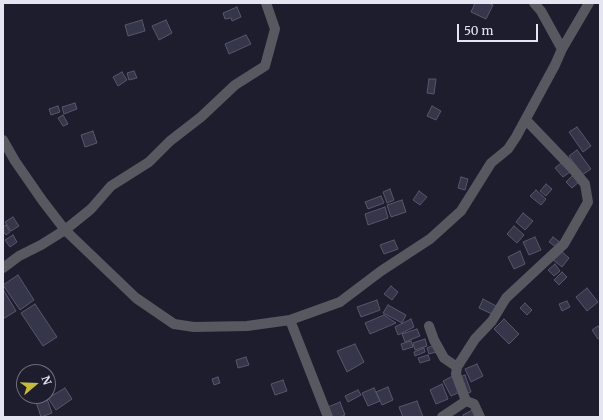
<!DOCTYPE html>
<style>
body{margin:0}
#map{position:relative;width:603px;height:420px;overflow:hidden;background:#1d1d2e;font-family:Merriweather,serif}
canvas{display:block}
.frame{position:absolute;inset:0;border:4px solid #e5e5f2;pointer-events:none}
.north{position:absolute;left:16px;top:364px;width:40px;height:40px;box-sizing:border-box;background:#1d1d2e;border:1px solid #6d6d7c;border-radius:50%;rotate:71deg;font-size:11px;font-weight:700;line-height:16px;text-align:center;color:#e5e5f2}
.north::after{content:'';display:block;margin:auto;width:14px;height:18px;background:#c7bb3c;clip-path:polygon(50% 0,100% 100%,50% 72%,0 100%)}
.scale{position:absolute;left:457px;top:24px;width:81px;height:18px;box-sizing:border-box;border:2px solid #e5e5f2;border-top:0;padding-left:5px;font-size:12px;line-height:14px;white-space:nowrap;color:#e5e5f2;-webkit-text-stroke:3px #1d1d2e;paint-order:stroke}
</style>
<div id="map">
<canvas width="603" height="420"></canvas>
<div class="frame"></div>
<div class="north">N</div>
<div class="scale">50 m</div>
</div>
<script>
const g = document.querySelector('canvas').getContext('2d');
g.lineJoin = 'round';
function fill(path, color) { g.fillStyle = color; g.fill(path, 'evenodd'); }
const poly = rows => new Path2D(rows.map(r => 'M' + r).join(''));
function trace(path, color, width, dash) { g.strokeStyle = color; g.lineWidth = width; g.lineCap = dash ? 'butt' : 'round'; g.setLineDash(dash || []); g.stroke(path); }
const building = poly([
 [475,3,488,3,493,5,486,19,471,12,475,3],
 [237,7,241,17,232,21,231,18,225,19,223,13,237,7],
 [142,20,145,31,128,36,125,25,142,20],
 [166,20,172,33,159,40,152,26,166,20],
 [246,35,251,44,229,54,225,44,246,35],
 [134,71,137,78,129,80,127,73,134,71],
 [122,72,127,80,118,86,113,77,122,72],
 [429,79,436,79,434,94,427,93,429,79],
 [75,103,77,109,64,114,62,107,75,103],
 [58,106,60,112,51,115,49,109,58,106],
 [432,106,441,111,436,120,427,116,432,106],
 [63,115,68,124,63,126,58,118,63,115],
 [577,127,591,146,583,152,569,132,577,127],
 [93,131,97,143,85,147,81,135,93,131],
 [577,150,591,169,582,175,569,156,577,150],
 [561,163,570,172,563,177,555,168,561,163],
 [574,174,580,181,572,188,566,182,574,174],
 [461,177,468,179,465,190,458,188,461,177],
 [546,184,552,189,546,196,540,191,546,184],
 [390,189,394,200,387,203,383,192,390,189],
 [536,190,546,199,541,205,530,196,536,190],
 [419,191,427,197,420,205,413,200,419,191],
 [381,196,384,203,368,209,365,202,381,196],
 [402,200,406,212,391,217,387,205,402,200],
 [385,207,388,218,368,225,365,214,385,207],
 [523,213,533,221,525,230,516,222,523,213],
 [13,217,19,226,11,231,5,222,13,217],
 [6,225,10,232,6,235,3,231,3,227,6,225],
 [514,226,524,235,517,243,507,234,514,226],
 [13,235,17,242,10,247,5,240,13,235],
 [535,237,541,250,529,255,523,242,535,237],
 [553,237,561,243,557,248,549,242,553,237],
 [394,240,398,249,384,254,380,245,394,240],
 [560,250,569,258,562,267,552,259,560,250],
 [520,251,525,264,514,269,508,257,520,251],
 [555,264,560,271,554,276,548,270,555,264],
 [562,272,567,277,559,285,554,280,562,272],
 [18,275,34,300,20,310,3,285,18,275],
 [391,286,398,292,392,300,384,294,391,286],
 [587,288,598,302,587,311,576,297,587,288],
 [3,289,16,311,3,319,3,289],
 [483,299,498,307,494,315,479,308,483,299],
 [377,300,380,310,361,317,357,307,377,300],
 [567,301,570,307,562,311,559,304,567,301],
 [525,303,532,310,527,315,520,308,525,303],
 [35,304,57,337,43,346,21,313,35,304],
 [388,305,406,315,402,323,383,313,388,305],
 [384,315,396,323,370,334,365,323,384,315],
 [411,319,414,327,398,335,395,327,411,319],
 [504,319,519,334,509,344,494,329,504,319],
 [598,326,600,329,600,338,598,339,592,330,598,326],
 [417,329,420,336,405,342,402,334,417,329],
 [425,339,427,346,415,350,413,343,425,339],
 [411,341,413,347,403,350,401,344,411,341],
 [355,344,364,362,347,372,337,351,355,344],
 [434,345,436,352,429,354,427,348,434,345],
 [424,348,425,352,415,356,414,352,424,348],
 [428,355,430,360,420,363,418,358,428,355],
 [246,357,249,365,238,368,236,360,246,357],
 [477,364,483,376,471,382,465,369,477,364],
 [455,375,462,391,451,396,443,381,455,375],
 [465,375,471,392,465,394,460,377,465,375],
 [218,377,220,383,214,385,212,379,218,377],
 [283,380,287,391,275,395,271,384,283,380],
 [442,384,448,399,436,404,430,390,442,384],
 [388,387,393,400,382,405,376,392,388,387],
 [65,388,72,399,56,410,48,398,65,388],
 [374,388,380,401,368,406,362,393,374,388],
 [358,390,361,395,348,402,345,396,358,390],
 [34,396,46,396,52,413,41,417,34,396],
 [417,401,423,417,403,417,399,407,417,401],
 [340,402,345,415,340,417,332,417,328,407,340,402],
 [474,409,477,417,464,417,463,415,474,409]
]);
fill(building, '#36364a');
trace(building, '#57576c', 1);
trace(poly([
 [534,3,541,11,562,49],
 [3,140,15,161,42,200,65,230,136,298,174,324,194,327,247,326,290,320,340,302,381,271,430,239,461,211,491,163,508,149,516,137,555,65,562,49,589,3],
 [3,268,19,256,41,245,65,230,91,209,111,186,149,162,170,141,201,117,235,85,265,66,275,29,266,3],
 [290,320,328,417],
 [429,326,434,340,444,358,457,367],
 [466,401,474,404,480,417],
 [442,417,466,401,456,374,457,367,475,339,492,321,506,298,564,244,588,202,585,184,572,168,526,120]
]), '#585861', 10);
</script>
